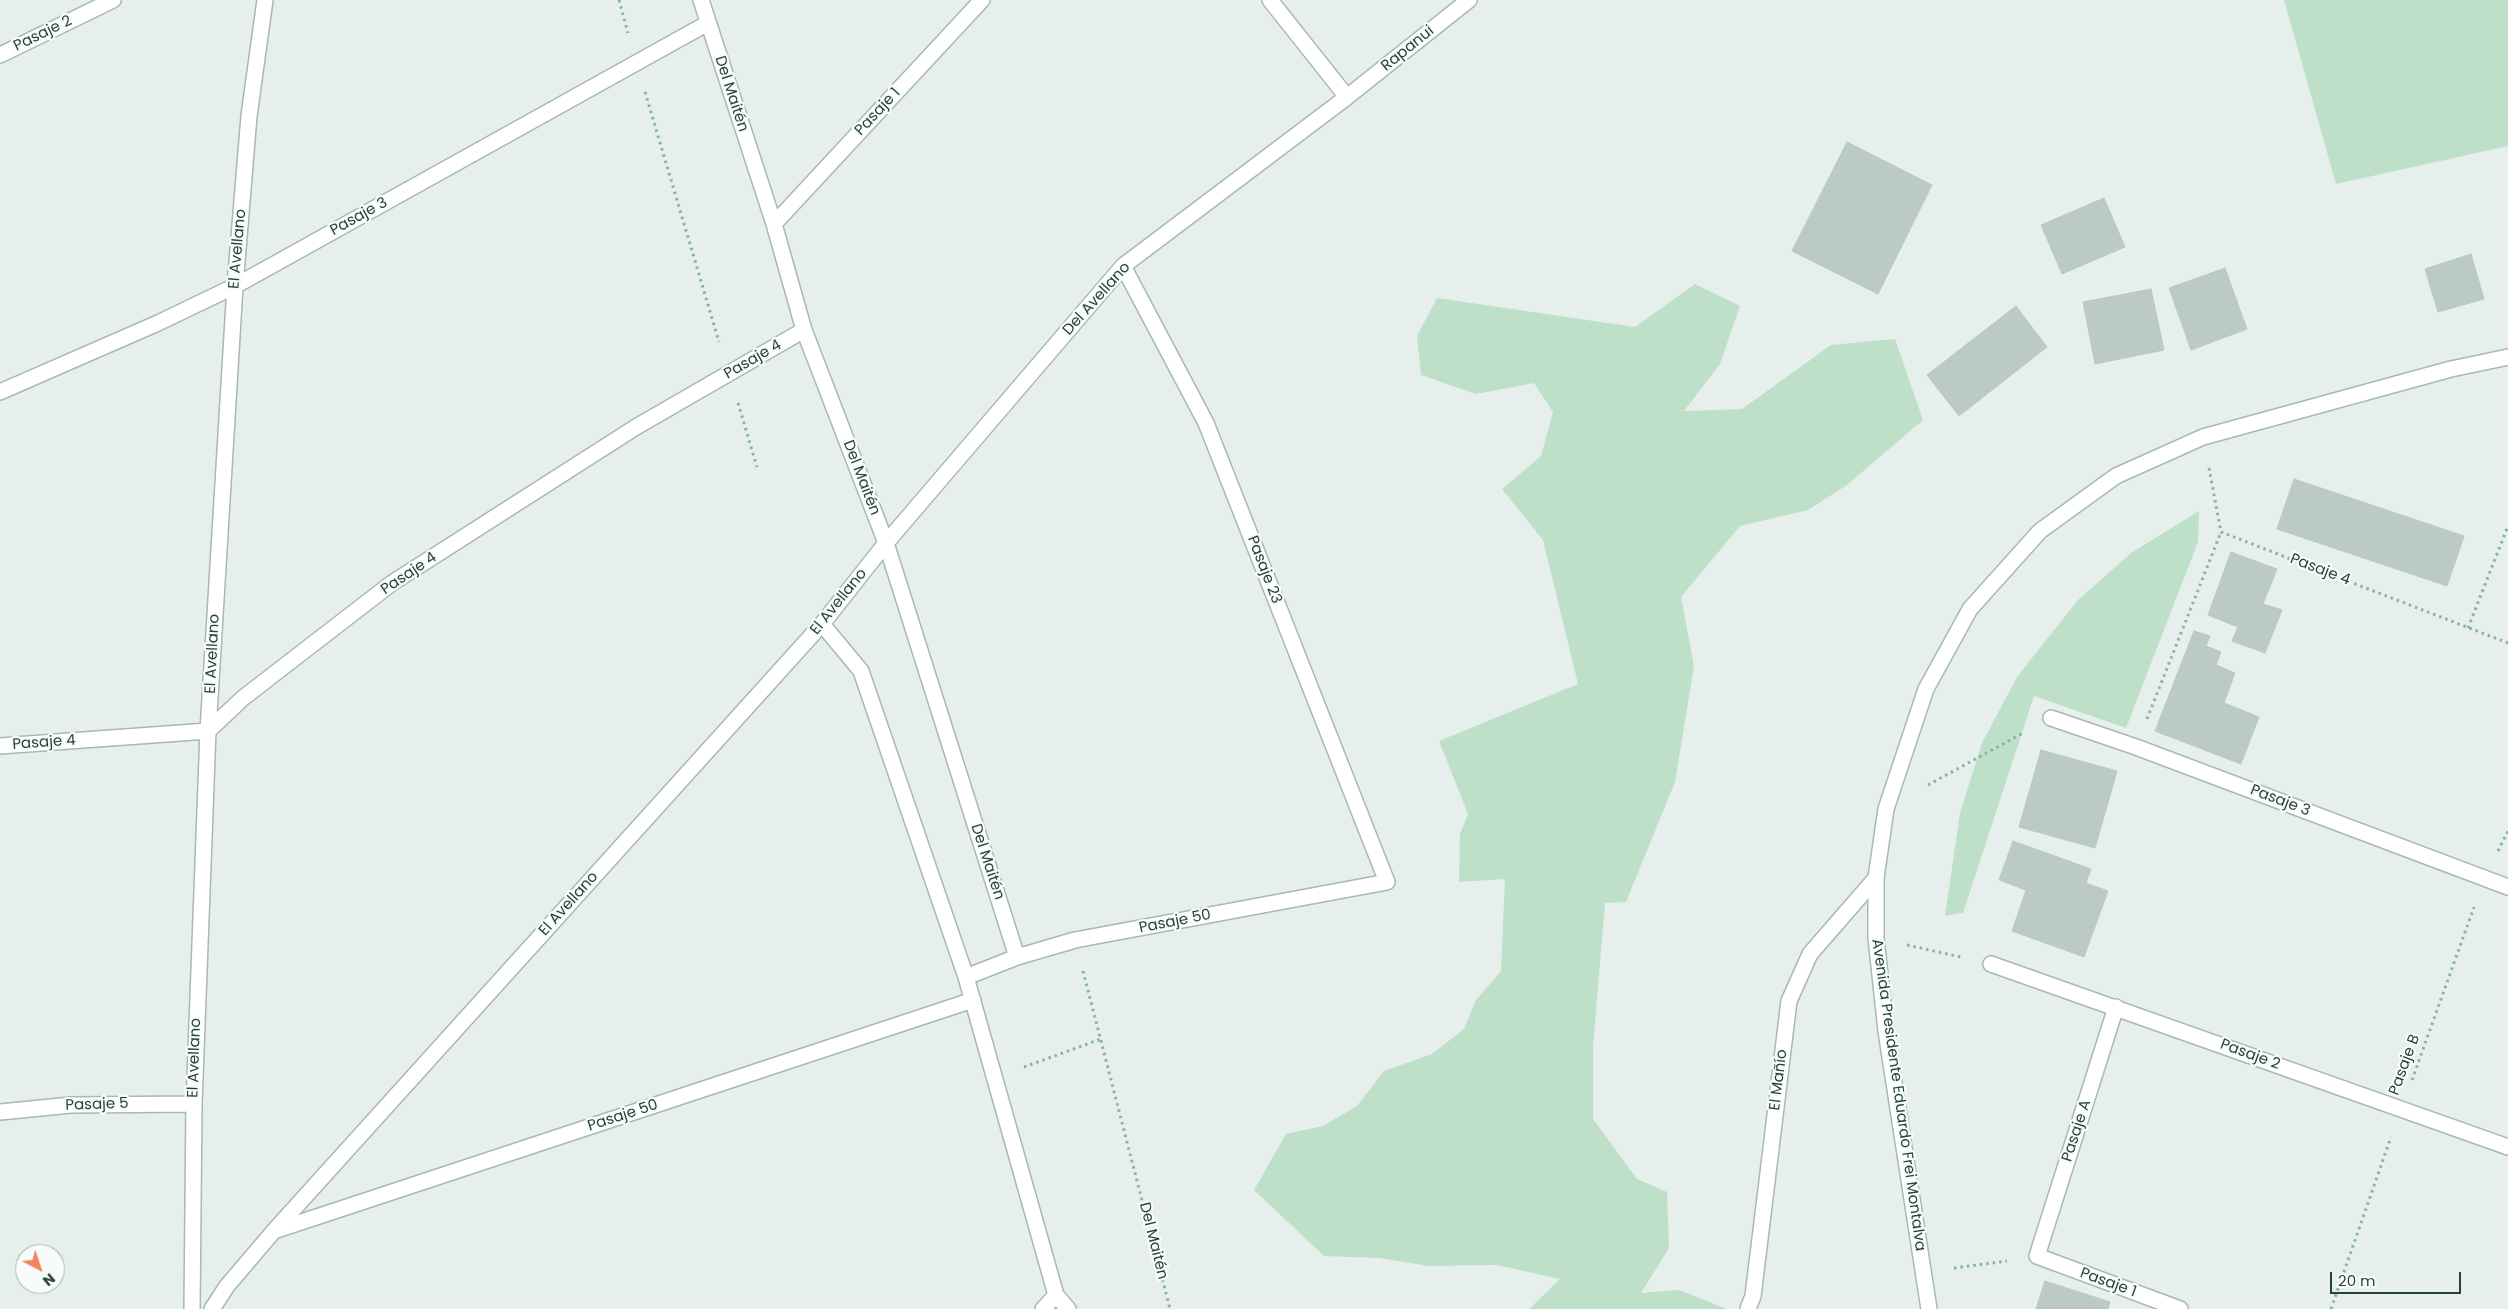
<!DOCTYPE html>
<meta charset="utf-8">
<style>
body{margin:0}
#map{position:relative;width:2508px;height:1309px;overflow:hidden;background:#e6efeb;font-family:Poppins,sans-serif}
canvas{display:block}
.north{position:absolute;left:15px;top:1244px;width:50px;height:50px;box-sizing:border-box;background:#f7fbf9;border:1px solid #a3b1ad;border-radius:50%;rotate:140deg;font-size:14px;font-weight:700;line-height:20px;text-align:center;color:#24423a}
.north::after{content:'';display:block;margin:auto;width:18px;height:22px;background:#f4845f;clip-path:polygon(50% 0,100% 100%,50% 72%,0 100%)}
.scale{position:absolute;left:2330px;top:1272px;width:131px;height:22px;box-sizing:border-box;border:2px solid #24423a;border-top:0;padding-left:6px;font-size:15px;line-height:18px;white-space:nowrap;color:#24423a;-webkit-text-stroke:4px #f7fbf9;paint-order:stroke}
</style>
<div id="map">
<canvas width="2508" height="1309"></canvas>
<div class="north">N</div>
<div class="scale">20 m</div>
</div>
<script>
const g = document.querySelector('canvas').getContext('2d');
g.lineJoin = 'round';
function fill(path, color) { g.fillStyle = color; g.fill(path, 'evenodd'); }
const poly = rows => new Path2D(rows.map(r => 'M' + r).join(''));
function trace(path, color, width, dash) { g.strokeStyle = color; g.lineWidth = width; g.lineCap = dash ? 'butt' : 'round'; g.setLineDash(dash || []); g.stroke(path); }
function label(font, color, halo, rows, align = 'center') {
  g.font = font + ' Poppins,sans-serif'; g.lineWidth = 4.5; g.setLineDash([]); g.textBaseline = 'middle'; g.strokeStyle = halo; g.fillStyle = color; for (const [text, x, y, turn = 0] of rows) {
    g.save(); g.translate(x, y); g.rotate((+turn || 0) * Math.PI / 180); g.textAlign = isNaN(turn) ? turn : align; if (halo) g.strokeText(text, 0, 0); g.fillText(text, 0, 0); g.restore();
  }
}
fill(poly([
 [2284,0,2508,0,2508,146,2336,184],
 [1695,284,1740,306,1720,364,1684,411,1742,409,1831,345,1895,339,1923,420,1847,485,1808,510,1740,526,1681,597,1694,666,1675,782,1626,902,1605,903,1593,1046,1593,1119,1637,1179,1667,1192,1669,1248,1641,1293,1679,1290,1727,1309,1529,1309,1560,1279,1497,1265,1429,1266,1379,1258,1324,1256,1254,1190,1286,1134,1323,1126,1357,1106,1384,1071,1432,1054,1464,1029,1476,1000,1501,971,1505,879,1459,882,1460,834,1468,814,1439,741,1578,684,1543,540,1502,489,1541,456,1553,412,1534,383,1476,394,1421,375,1417,336,1437,298,1635,327],
 [2199,511,2198,542,2126,728,2034,696,1963,913,1945,916,1960,813,1982,743,2017,677,2078,600,2131,553]
]), '#bfe0c8');
const building = poly([
 [1847,142,1932,185,1878,294,1792,251,1847,142],
 [2104,198,2125,247,2062,274,2041,225,2104,198],
 [2471,254,2484,299,2438,312,2425,269,2471,254],
 [2225,268,2247,329,2191,350,2169,288,2225,268],
 [2151,289,2164,350,2095,364,2083,302,2151,289],
 [2016,306,2047,347,1959,416,1927,375,2016,306],
 [2294,479,2464,536,2447,586,2277,529,2294,479],
 [2231,552,2277,569,2263,604,2282,610,2265,653,2232,641,2238,627,2208,615,2231,552],
 [2194,631,2210,636,2206,646,2221,652,2216,665,2235,673,2224,703,2259,717,2241,764,2155,731,2194,631],
 [2041,750,2117,771,2095,848,2019,827,2041,750],
 [2013,841,2091,869,2086,883,2108,891,2084,957,2012,931,2026,890,1999,880,2013,841],
 [2045,1281,2110,1302,2108,1309,2036,1309,2045,1281]
]);
fill(building, '#bbcac4');
trace(building, '#b8c9c2', 1);
const street = poly([
 [701,0,774,224,804,330,886,543,1017,957],
 [1270,0,1347,97],
 [0,55,113,0],
 [774,224,982,0],
 [0,392,158,323,235,286,708,23],
 [822,624,861,671,966,977,1056,1295,1068,1309],
 [2051,718,2136,747,2508,887],
 [0,746,208,731,243,698,392,583,636,427,804,330],
 [1991,964,2508,1147],
 [966,977,1017,957,1075,940,1387,882,1206,423,1123,266],
 [2116,1007,2037,1256,2180,1309],
 [0,1112,71,1105,194,1104],
 [274,1231,973,1000],
 [192,1309,194,1104,208,731,235,286,249,116,265,0],
 [212,1309,227,1286,273,1232,822,624,886,543,1123,266,1347,97,1469,0],
 [1043,1309,1056,1295],
 [1748,1309,1753,1296,1789,1001,1810,954,1876,878]
]);
const secondary = poly([
 [1929,1309,1886,1031,1876,938,1876,878,1886,809,1926,689,1970,609,2040,531,2116,476,2203,437,2451,369,2508,357]
]);
trace(street, '#a8b8b2', 18);
trace(secondary, '#a4bbb3', 18);
trace(poly([
 [619,0,628,33],
 [645,92,719,342],
 [738,403,757,467],
 [2209,468,2221,532,2508,643],
 [2468,628,2508,526],
 [2147,719,2221,532],
 [1928,785,2023,733],
 [2498,851,2508,831],
 [1907,945,1961,957],
 [1083,971,1170,1309],
 [1024,1067,1101,1039],
 [2412,1080,2474,907],
 [1954,1268,2007,1261],
 [2331,1309,2391,1137]
]), '#86b3a5', 3, [2.5, 4]);
trace(street, '#fff', 15);
trace(secondary, '#fff', 15);
label('15px', '#24423a', '#f7fbf9', [
 ["Pasaje 2",43,34,-26],
 ["Rapanui",1408,49,-39],
 ["Del Maitén",731,94,72],
 ["Pasaje 1",878,112,-47],
 ["Pasaje 3",359,217,-29],
 ["El Avellano",238,249,-85],
 ["Del Avellano",1097,299,-48],
 ["Pasaje 4",753,360,-30],
 ["Del Maitén",861,478,69],
 ["Pasaje 23",1264,570,69],
 ["Pasaje 4",2320,570,21],
 ["Pasaje 4",409,574,-34],
 ["El Avellano",839,602,-51],
 ["El Avellano",213,654,-87],
 ["Pasaje 4",44,743,-4],
 ["Pasaje 3",2280,801,21],
 ["Del Maitén",987,862,72],
 ["El Avellano",569,904,-48],
 ["Pasaje 50",1175,922,-11],
 ["Pasaje 2",2250,1055,20],
 ["El Avellano",195,1058,-88],
 ["Pasaje B",2405,1065,-70],
 ["El Mañío",1779,1080,-83],
 ["Avenida Presidente Eduardo Frei Montalva",1898,1095,82],
 ["Pasaje 5",97,1105,-2],
 ["Pasaje 50",623,1116,-18],
 ["Pasaje A",2077,1131,-72],
 ["Del Maitén",1153,1241,76],
 ["Pasaje 1",2108,1283,20]
]);
</script>
